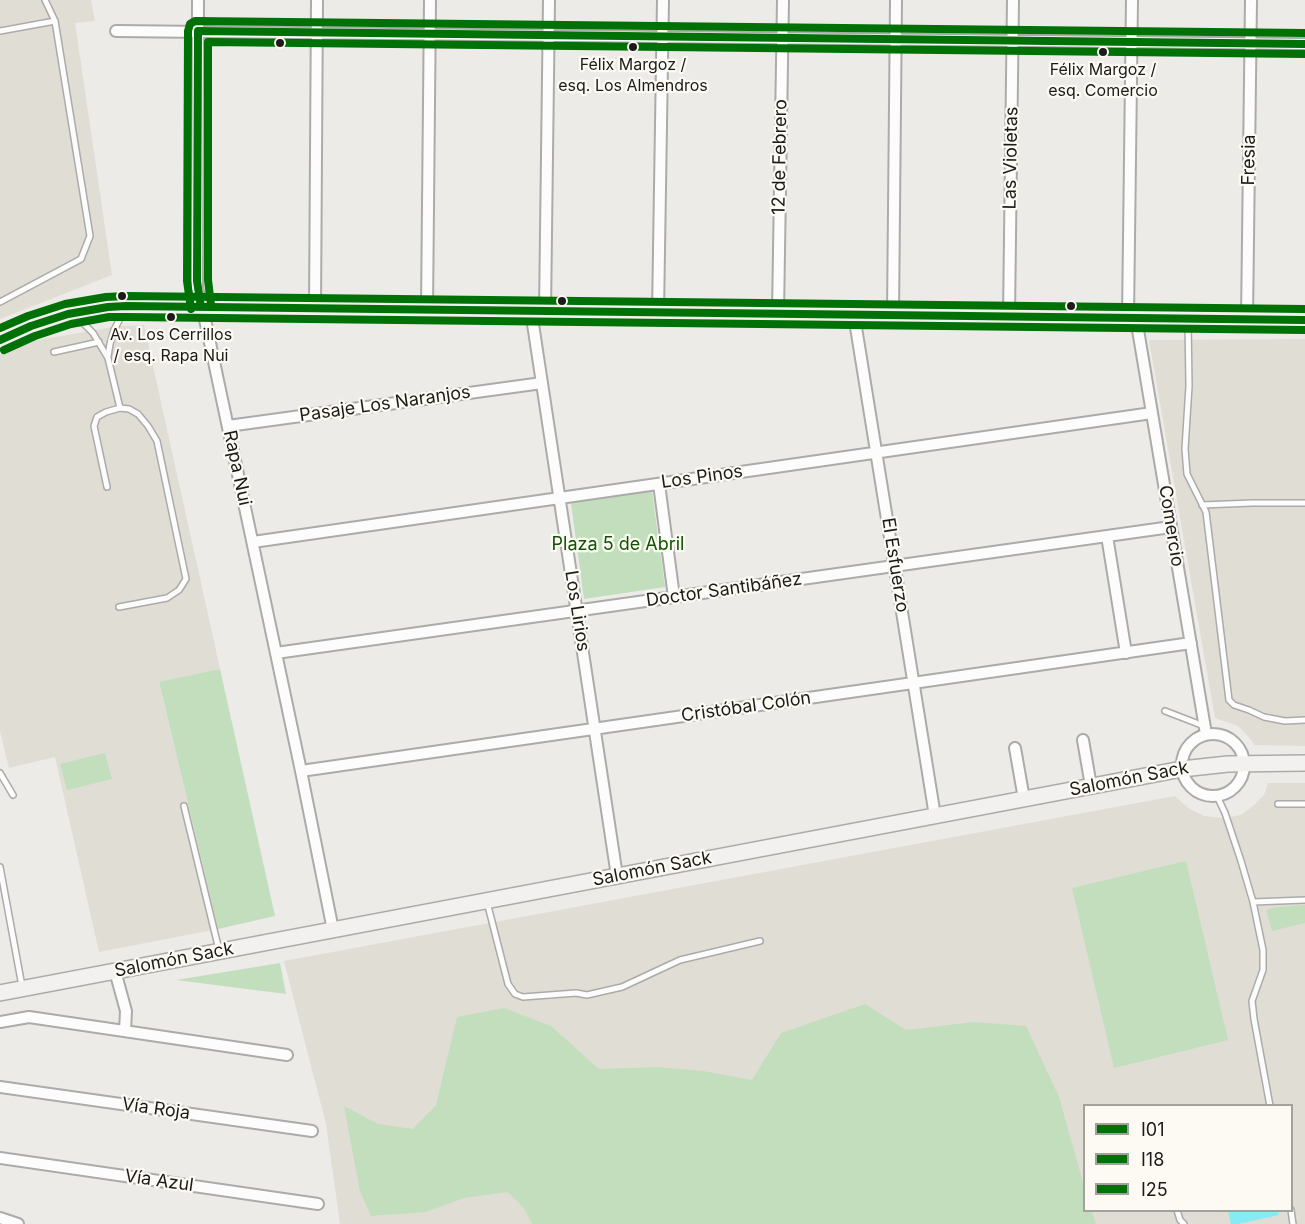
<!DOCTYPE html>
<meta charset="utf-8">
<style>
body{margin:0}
#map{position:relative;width:1305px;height:1224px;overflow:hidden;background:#ecebe8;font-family:Inter,sans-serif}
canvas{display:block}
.legend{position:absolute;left:1083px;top:1104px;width:210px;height:108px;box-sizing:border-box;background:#fcfaf3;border:2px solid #a2a19c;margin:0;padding:8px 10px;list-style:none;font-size:18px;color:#1c1b19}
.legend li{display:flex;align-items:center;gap:12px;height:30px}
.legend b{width:30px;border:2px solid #a2a19c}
</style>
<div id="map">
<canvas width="1305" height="1224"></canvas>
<ul class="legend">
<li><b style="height:8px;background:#007106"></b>I01</li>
<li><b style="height:8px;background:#007106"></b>I18</li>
<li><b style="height:8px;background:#007106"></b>I25</li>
</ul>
</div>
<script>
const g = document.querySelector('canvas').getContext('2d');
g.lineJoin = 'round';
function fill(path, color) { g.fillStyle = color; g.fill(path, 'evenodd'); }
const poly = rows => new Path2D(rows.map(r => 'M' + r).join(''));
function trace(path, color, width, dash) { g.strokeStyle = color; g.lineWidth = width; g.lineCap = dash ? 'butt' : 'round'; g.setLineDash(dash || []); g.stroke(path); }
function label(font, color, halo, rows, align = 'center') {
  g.font = font + ' Inter,sans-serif'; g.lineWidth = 4.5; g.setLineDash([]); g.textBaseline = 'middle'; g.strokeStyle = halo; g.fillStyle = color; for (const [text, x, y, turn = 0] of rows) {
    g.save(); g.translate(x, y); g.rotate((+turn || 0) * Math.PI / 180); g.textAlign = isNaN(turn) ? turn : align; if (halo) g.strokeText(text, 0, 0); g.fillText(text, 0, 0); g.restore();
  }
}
fill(poly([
 [0,0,91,0,95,21,75,23,112,275,0,319],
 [144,325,220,669,159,683,218,929,99,952,55,757,9,768,0,731,0,354,16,344,119,326],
 [1305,339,1305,746,1255,745,1247,735,1238,726,1215,718,1149,340],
 [1268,783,1305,783,1305,1224,340,1224,326,1124,284,961,1175,796,1188,808,1204,816,1223,818,1241,815,1254,805,1264,795],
 [1084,1106,1292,1106,1292,1210,1084,1210]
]), '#e0ddd4');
fill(poly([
 [652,491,665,587,584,599,571,503],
 [220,669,275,916,218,929,159,682],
 [105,753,112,779,67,790,60,764],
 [1186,861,1228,1040,1114,1068,1072,888],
 [1305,905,1305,923,1272,931,1266,910,1277,907],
 [280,963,286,994,176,980],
 [865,1004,906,1030,974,1022,1026,1026,1059,1097,1084,1186,1084,1210,1092,1211,1096,1224,532,1224,524,1208,508,1192,464,1198,426,1212,371,1216,360,1191,344,1106,378,1124,413,1129,436,1105,457,1017,504,1008,551,1026,599,1069,657,1067,703,1071,752,1080,781,1033]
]), '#c3debd');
fill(poly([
 [1228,1211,1278,1211,1279,1215,1238,1224,1231,1224]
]), '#86ecf3');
const lane = poly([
 [45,0,55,21],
 [0,31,55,21,90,236,81,259,0,302],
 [75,315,93,333,108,358,120,408,129,409,138,414,148,426,157,441,186,579,179,590,167,598,119,607],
 [1188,321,1189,386,1185,449,1187,474,1206,512,1229,700,1234,705,1249,710,1264,717,1285,721,1305,720],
 [54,352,99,342],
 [108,356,110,344,114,330,125,309],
 [107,487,94,426,97,417,106,412,120,408],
 [1202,505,1252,503,1305,503],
 [1165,711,1204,726],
 [0,773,13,795],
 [1217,796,1225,813,1241,861,1253,902,1263,950,1263,970,1252,1001,1254,1019,1270,1106],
 [1278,804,1305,804],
 [184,806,219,950],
 [0,867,22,986],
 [487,902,508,984,515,994,523,997,576,993,587,995,622,987,680,960,760,941],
 [1253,902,1305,900],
 [1177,1210,1180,1220,1184,1224],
 [1291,1210,1293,1224]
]);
const street = poly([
 [198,0,197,288,206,324,301,771,333,930],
 [116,31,1305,44],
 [315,309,317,0],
 [427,310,430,0],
 [531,311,617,876],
 [545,311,549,0],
 [658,313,663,0],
 [778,314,783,0],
 [854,315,935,816],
 [893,315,896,0],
 [1009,316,1013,0],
 [1128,318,1132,0],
 [1136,318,1206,734],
 [1247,319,1251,0],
 [228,426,542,383],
 [659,484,674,597],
 [1107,536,1126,653],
 [253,542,1152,413],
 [276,653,1171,527],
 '1182 765a31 31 0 1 1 62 0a31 31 0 1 1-62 0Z',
 [1083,740,1091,786],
 [1015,748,1024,799],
 [301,771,1191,643],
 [115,971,126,1011,125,1031],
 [0,1022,29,1017,287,1055],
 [0,1087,312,1131],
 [0,1158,318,1204],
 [0,1218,18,1224]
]);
const secondary = poly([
 [0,340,31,326,68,314,108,307,126,306,1305,320],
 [0,993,1182,769,1228,764,1305,763]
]);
trace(lane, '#acaba9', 8);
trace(street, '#acaba9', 14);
trace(secondary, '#acaba9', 18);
trace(lane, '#fcfcfc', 5);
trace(street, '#fcfcfc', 10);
trace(secondary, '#f3f1ef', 15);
trace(poly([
 [201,307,197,281,198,31,1305,44],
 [0,340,31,326,68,314,108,307,126,306,1305,320]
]), '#007106', 8);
trace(poly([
 [211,305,208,280,208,42,1305,54],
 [4,350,35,336,71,324,109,317,126,317,1305,330]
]), '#007106', 8);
trace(poly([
 [191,309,187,281,188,31,190,24,195,21,1305,33],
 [0,328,28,316,65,304,106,297,126,296,1305,309]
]), '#007106', 8);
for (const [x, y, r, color] of [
 [280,43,5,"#1c1b19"],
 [633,47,5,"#1c1b19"],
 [1103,52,5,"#1c1b19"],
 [122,296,5,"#1c1b19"],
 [562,301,5,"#1c1b19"],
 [1071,306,5,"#1c1b19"],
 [171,317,5,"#1c1b19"]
]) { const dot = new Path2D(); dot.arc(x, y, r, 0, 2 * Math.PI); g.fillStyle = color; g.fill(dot); trace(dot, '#fcfaf3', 2); }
label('16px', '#1c1b19', '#fcfaf3', [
 ["Félix Margoz /",633,65],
 ["esq. Los Almendros",633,86],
 ["Félix Margoz /",1103,70],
 ["esq. Comercio",1103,91],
 ["Av. Los Cerrillos",171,335],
 ["/ esq. Rapa Nui",171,356]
]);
label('18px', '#1c1b19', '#fcfaf3', [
 ["12 de Febrero",780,157,-89],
 ["Las Violetas",1011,158,-89],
 ["Fresia",1249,160,-89],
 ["Pasaje Los Naranjos",385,404,-8],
 ["Rapa Nui",237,468,78],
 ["Los Pinos",702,477,-8],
 ["Comercio",1171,526,81],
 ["El Esfuerzo",895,565,81],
 ["Doctor Santibáñez",724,590,-8],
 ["Los Lirios",577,611,81],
 ["Cristóbal Colón",746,707,-8],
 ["Salomón Sack",1129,779,-11],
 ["Salomón Sack",652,869,-11],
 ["Salomón Sack",174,960,-11],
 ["Vía Roja",156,1109,8],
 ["Vía Azul",159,1181,8]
]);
label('18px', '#115204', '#fcfaf3', [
 ["Plaza 5 de Abril",618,545]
]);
</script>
